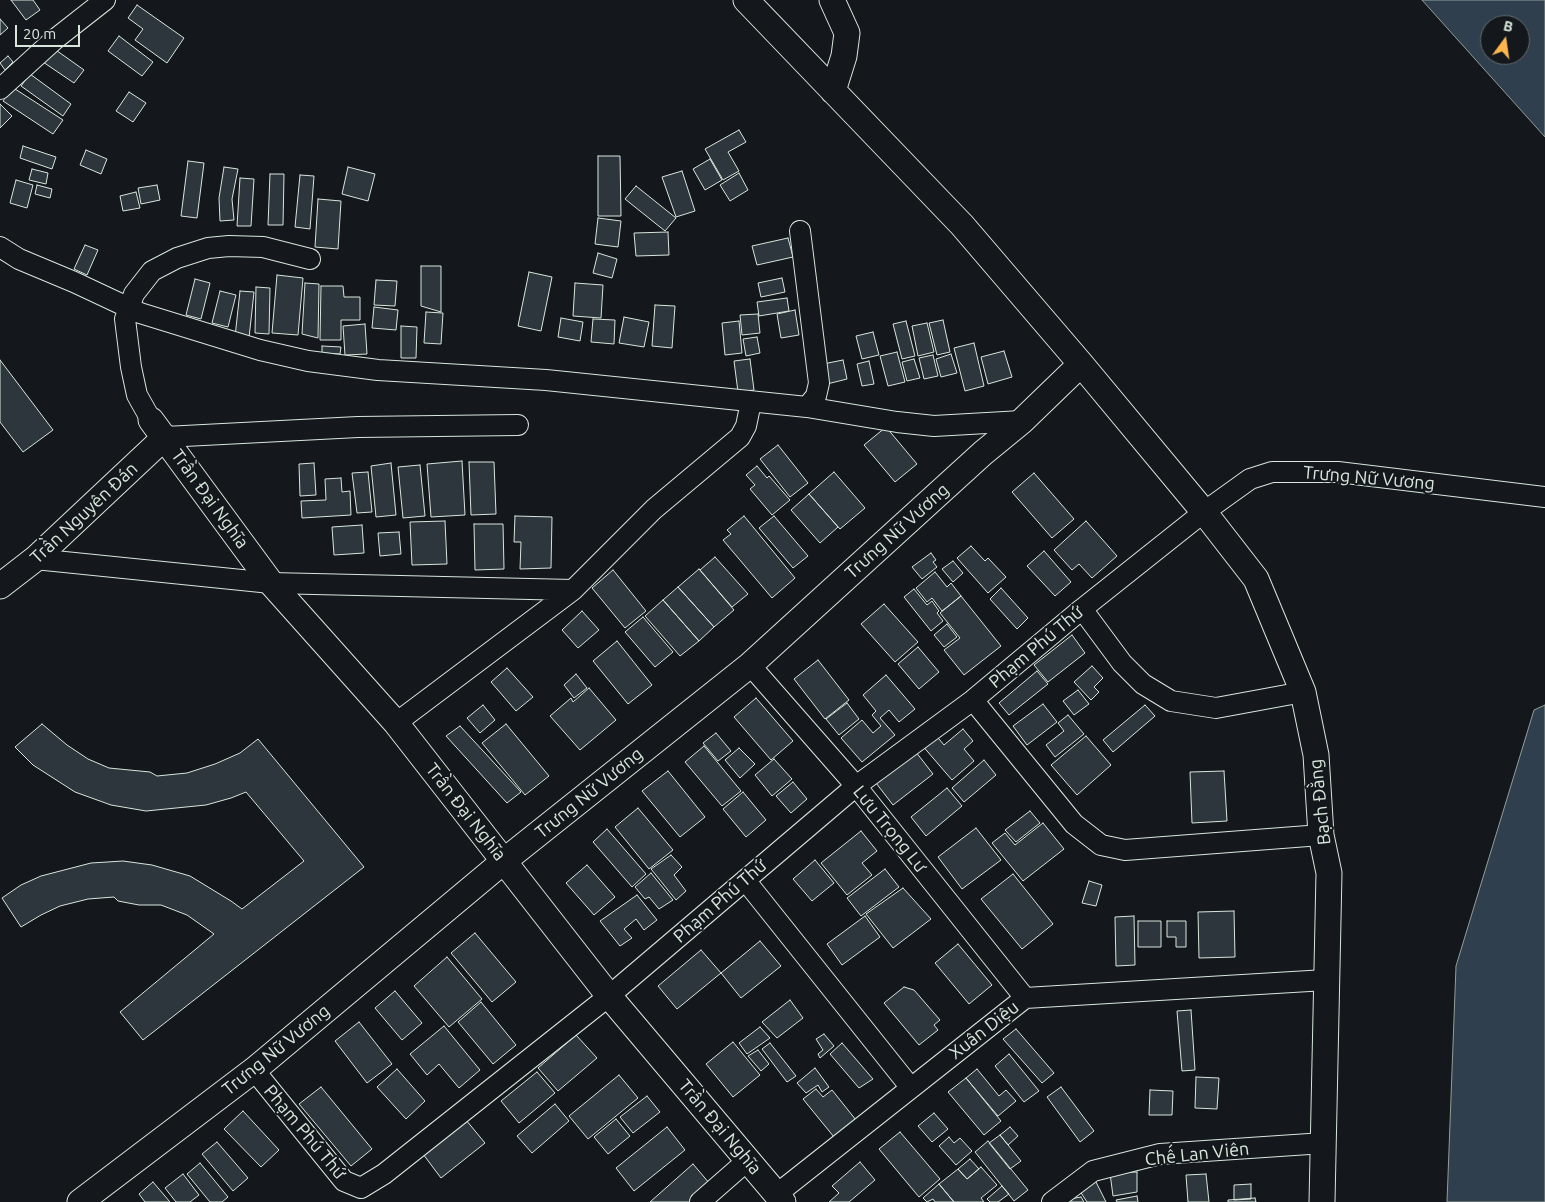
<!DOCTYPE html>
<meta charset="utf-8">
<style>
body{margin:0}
#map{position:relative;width:1545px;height:1202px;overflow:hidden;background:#14181c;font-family:Ubuntu,sans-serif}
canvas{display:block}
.north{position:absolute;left:1480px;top:15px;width:50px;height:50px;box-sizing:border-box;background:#14181c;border:1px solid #626a69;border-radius:50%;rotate:14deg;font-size:14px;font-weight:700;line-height:20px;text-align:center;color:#d8e6dc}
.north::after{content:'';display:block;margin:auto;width:18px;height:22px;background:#ffb74d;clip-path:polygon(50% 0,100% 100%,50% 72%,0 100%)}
.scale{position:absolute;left:15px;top:25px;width:65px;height:22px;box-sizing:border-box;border:2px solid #d8e6dc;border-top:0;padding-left:6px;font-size:15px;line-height:18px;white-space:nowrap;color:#d8e6dc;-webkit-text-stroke:4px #14181c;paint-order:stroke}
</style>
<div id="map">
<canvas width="1545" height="1202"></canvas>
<div class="north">B</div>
<div class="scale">20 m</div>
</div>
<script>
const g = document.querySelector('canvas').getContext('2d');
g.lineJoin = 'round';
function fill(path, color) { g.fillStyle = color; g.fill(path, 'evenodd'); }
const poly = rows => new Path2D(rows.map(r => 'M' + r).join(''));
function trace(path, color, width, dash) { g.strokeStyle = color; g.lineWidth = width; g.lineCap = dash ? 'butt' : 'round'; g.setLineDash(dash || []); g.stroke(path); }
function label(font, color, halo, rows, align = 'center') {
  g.font = font + ' Ubuntu,sans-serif'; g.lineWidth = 4; g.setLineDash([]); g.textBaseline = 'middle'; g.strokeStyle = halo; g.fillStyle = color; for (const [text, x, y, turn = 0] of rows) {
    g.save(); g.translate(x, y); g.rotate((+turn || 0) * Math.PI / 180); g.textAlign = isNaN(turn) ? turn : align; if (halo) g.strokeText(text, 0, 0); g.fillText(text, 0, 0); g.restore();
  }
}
const water = poly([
 [1422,0,1545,0,1545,137,1422,0],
 [1490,25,1520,25,1520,55,1490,55,1490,25],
 [1545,705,1545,1202,1447,1202,1456,966,1534,710,1545,705]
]);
fill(water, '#2f3f4d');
trace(water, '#939e99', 1);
const building = poly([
 [11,0,33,0,40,10,26,20,11,0],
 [137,5,184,38,167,63,135,40,143,29,128,18,137,5],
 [0,19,8,28,0,35,0,19],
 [119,36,153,62,142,76,108,51,119,36],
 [53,48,84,70,74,83,43,62,53,48],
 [8,56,13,62,5,70,0,63,8,56],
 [30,74,71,104,63,116,21,86,30,74],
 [12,87,63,120,53,134,3,101,12,87],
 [129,92,146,103,133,122,116,111,129,92],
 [0,104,12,116,0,128,0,104],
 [739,130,746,142,728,152,739,171,723,180,705,149,739,130],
 [23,146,56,157,52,169,20,158,23,146],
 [86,150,107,159,101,174,80,165,86,150],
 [598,156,620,156,621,216,598,216,598,156],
 [710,159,722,180,705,190,693,169,710,159],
 [188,161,204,163,197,218,181,216,188,161],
 [224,167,238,169,232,199,234,220,220,221,219,198,224,167],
 [348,167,375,174,368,201,342,194,348,167],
 [32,169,48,173,46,184,29,180,32,169],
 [682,171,695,211,676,217,662,177,682,171],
 [739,173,748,190,730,201,720,185,739,173],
 [270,174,284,174,283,225,268,225,270,174],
 [300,175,314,176,310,229,295,227,300,175],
 [240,178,254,179,251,226,237,226,240,178],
 [16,180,33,185,27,208,10,203,16,180],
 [37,185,52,189,50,198,35,194,37,185],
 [157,185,160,200,141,204,138,188,157,185],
 [636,186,676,218,665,231,625,199,636,186],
 [136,192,140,208,123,211,120,196,136,192],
 [318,199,341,201,338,249,315,247,318,199],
 [598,218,621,221,618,247,595,244,598,218],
 [668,232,669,255,636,256,634,233,668,232],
 [788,238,793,257,757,265,752,246,788,238],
 [85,245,98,250,87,275,74,269,85,245],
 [598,253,617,259,612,278,593,273,598,253],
 [421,266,441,266,441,312,421,306,421,266],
 [529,272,552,277,541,331,518,326,529,272],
 [277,275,303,278,298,335,272,333,277,275],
 [782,278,785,292,761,297,758,283,782,278],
 [195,279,210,283,201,319,186,315,195,279],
 [376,280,397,281,395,306,374,305,376,280],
 [305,283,319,284,318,338,302,334,305,283],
 [575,283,603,285,601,318,573,316,575,283],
 [321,286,343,286,344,297,360,297,360,320,341,320,341,340,320,340,321,286],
 [256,287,270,288,269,334,255,333,256,287],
 [220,291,236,295,228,327,212,323,220,291],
 [240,291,254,292,249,338,235,337,240,291],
 [787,298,789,311,759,316,757,302,787,298],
 [655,305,675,306,672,348,652,346,655,305],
 [374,307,398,310,396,330,372,328,374,307],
 [795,310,799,335,781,338,777,314,795,310],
 [426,312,443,313,441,344,424,343,426,312],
 [758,314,760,333,742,335,740,315,758,314],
 [624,317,649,322,644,347,619,343,624,317],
 [561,318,583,322,580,341,558,337,561,318],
 [593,319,615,320,614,344,591,342,593,319],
 [943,320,950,352,937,355,929,323,943,320],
 [739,321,742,353,725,355,722,323,739,321],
 [906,321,915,356,902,359,893,324,906,321],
 [927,323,934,352,918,356,912,326,927,323],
 [365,324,367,354,345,355,343,326,365,324],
 [401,326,417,327,416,358,401,358,401,326],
 [873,332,879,355,862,359,856,336,873,332],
 [757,337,760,353,746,356,743,339,757,337],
 [974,343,984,386,965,391,954,348,974,343],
 [322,346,341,347,340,354,322,353,322,346],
 [1004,351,1012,377,988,384,981,357,1004,351],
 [897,352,905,382,888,386,880,356,897,352],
 [951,354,957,373,941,377,936,359,951,354],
 [933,355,938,376,924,379,919,358,933,355],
 [750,359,754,390,738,392,734,361,750,359],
 [914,359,920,378,907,381,902,362,914,359],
 [0,360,53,430,23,452,0,422,0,360],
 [843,360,847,379,823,385,818,365,843,360],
 [869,361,874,384,862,386,857,364,869,361],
 [886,427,917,464,895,482,864,445,886,427],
 [778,445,808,483,790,497,760,459,778,445],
 [462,461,465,515,431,517,427,464,462,461],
 [469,462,494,462,496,514,471,515,469,462],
 [314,463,316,495,300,496,299,464,314,463],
 [391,463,396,515,376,517,371,466,391,463],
 [420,465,425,516,403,518,398,467,420,465],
 [757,466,767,478,769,476,790,500,772,515,750,489,755,485,746,475,757,466],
 [368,472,372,512,357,513,352,473,368,472],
 [834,472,865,508,840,529,809,494,834,472],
 [1034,473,1074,519,1052,538,1012,492,1034,473],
 [341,478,342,492,350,491,351,515,302,518,301,501,326,500,325,479,341,478],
 [809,494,838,527,820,543,791,510,809,494],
 [515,516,552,517,551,568,520,569,521,542,514,542,515,516],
 [744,516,795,578,772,598,723,540,731,534,727,530,744,516],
 [774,516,808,556,793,568,759,528,774,516],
 [445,521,447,564,412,565,410,522,445,521],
 [1086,521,1117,556,1092,578,1079,564,1072,570,1054,550,1086,521],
 [474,524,503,524,504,569,475,570,474,524],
 [362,525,364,553,334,555,332,527,362,525],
 [399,532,401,554,380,556,378,533,399,532],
 [971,546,985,561,988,558,1006,577,988,593,957,558,971,546],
 [1044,551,1071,582,1055,596,1027,566,1044,551],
 [931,553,936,560,933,562,937,567,922,579,912,567,931,553],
 [715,557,748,594,732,607,700,570,715,557],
 [953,561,963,573,953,582,942,569,953,561],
 [699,569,734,610,714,627,678,587,699,569],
 [613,570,646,611,625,628,592,588,613,570],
 [935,572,947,587,951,583,961,596,942,611,932,598,927,602,916,588,935,572],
 [678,587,714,627,699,641,663,600,678,587],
 [1001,588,1028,618,1017,629,990,599,1001,588],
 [914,589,927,605,932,601,939,611,937,613,943,621,931,631,904,597,914,589],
 [961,596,1001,646,964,675,944,650,960,638,940,613,961,596],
 [663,600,699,641,680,656,645,616,663,600],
 [884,604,918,642,895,662,861,624,884,604],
 [582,611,599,630,578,648,562,630,582,611],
 [643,617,673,652,655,667,625,632,643,617],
 [947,624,957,637,944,647,934,635,947,624],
 [1072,635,1085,653,1048,682,1034,665,1072,635],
 [617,641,652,685,628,704,593,661,617,641],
 [918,647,939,672,919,689,898,664,918,647],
 [818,660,849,700,825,719,794,679,818,660],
 [1092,666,1103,678,1094,687,1099,692,1091,700,1074,682,1092,666],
 [507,668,533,697,516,711,491,682,507,668],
 [1037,671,1048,684,1009,715,999,703,1037,671],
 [576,674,587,688,574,698,564,685,576,674],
 [886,675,915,709,899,722,889,710,880,718,895,735,862,762,841,738,862,720,873,733,881,726,872,715,876,711,863,695,886,675],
 [589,688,616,720,580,750,550,716,571,698,573,702,589,688],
 [1078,690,1089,704,1074,715,1063,701,1078,690],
 [756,698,793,741,771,760,734,717,756,698],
 [847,703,859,719,839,735,826,719,847,703],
 [1043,704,1057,722,1027,745,1013,726,1043,704],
 [483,705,495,720,480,733,467,718,483,705],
 [1145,705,1155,716,1113,752,1103,740,1145,705],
 [1068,715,1084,734,1055,757,1046,745,1064,731,1058,723,1068,715],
 [42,724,67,745,88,759,109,768,150,772,157,776,187,773,215,764,240,753,258,739,364,867,143,1040,120,1012,214,934,187,915,161,905,139,905,118,901,114,897,88,899,60,906,41,915,21,927,2,898,21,885,41,876,91,863,123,861,152,865,190,876,231,901,242,909,304,861,246,792,231,798,206,805,146,811,111,805,75,792,33,765,15,747,42,724],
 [506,724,549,776,525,795,482,743,506,724],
 [460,726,521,792,507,803,446,736,460,726],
 [963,729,973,741,964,749,974,761,952,780,921,744,934,733,944,745,963,729],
 [716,733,731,751,718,761,703,743,716,733],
 [1086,736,1111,765,1077,795,1051,765,1086,736],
 [704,746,741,791,722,806,685,762,704,746],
 [912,747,933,774,893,805,876,783,912,747],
 [739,748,755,764,740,778,725,760,739,748],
 [774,759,792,779,772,796,755,775,774,759],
 [984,760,996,775,964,802,952,788,984,760],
 [668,771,705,817,680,837,642,791,668,771],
 [1224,771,1227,821,1192,823,1190,772,1224,771],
 [793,782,807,799,791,813,776,796,793,782],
 [947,788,962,806,926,836,911,817,947,788],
 [743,792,766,820,746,837,723,809,743,792],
 [638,808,673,850,649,869,615,827,638,808],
 [1030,811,1040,823,1016,842,1005,830,1030,811],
 [1043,823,1064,849,1023,881,992,843,1005,833,1015,845,1043,823],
 [976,828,1001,860,962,889,938,857,976,828],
 [607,829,646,874,632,887,593,842,607,829],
 [861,831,877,851,862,863,872,875,847,895,821,863,861,831],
 [671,855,682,867,674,875,686,891,676,900,651,869,671,855],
 [815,860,834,883,812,901,793,879,815,860],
 [587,865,615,897,594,915,566,883,587,865],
 [885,869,899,887,861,916,847,898,885,869],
 [651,873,673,900,659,909,649,897,645,899,635,887,651,873],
 [1013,874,1053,924,1022,949,981,899,1013,874],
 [1089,881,1102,885,1096,906,1082,903,1089,881],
 [903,888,931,919,893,948,866,914,903,888],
 [637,895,657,920,644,930,636,919,624,929,632,938,620,946,600,921,637,895],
 [1234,911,1235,957,1199,958,1198,912,1234,911],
 [865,916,880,937,842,965,827,944,865,916],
 [1134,916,1135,965,1116,966,1115,917,1134,916],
 [1138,921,1161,921,1161,947,1138,947,1138,921],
 [1167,921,1186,921,1186,947,1176,947,1176,937,1167,937,1167,921],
 [475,933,516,982,492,1002,451,953,475,933],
 [760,941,781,966,741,998,721,973,760,941],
 [958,944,992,985,969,1004,935,963,958,944],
 [701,950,721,973,677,1009,658,986,701,950],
 [447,957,482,999,449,1027,414,986,447,957],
 [904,987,914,990,940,1020,934,1025,938,1030,919,1045,884,1003,904,987],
 [395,991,422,1023,402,1040,375,1008,395,991],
 [790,1000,803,1018,777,1038,762,1022,790,1000],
 [481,1002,516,1045,493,1064,458,1022,481,1002],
 [1191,1010,1195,1070,1182,1071,1177,1011,1191,1010],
 [359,1022,392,1064,367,1083,335,1041,359,1022],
 [444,1026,480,1070,459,1088,439,1064,427,1075,410,1054,444,1026],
 [760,1027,770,1038,747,1054,739,1043,760,1027],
 [1016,1029,1054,1073,1042,1083,1003,1039,1016,1029],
 [824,1034,834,1046,820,1058,818,1054,823,1050,816,1039,824,1034],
 [576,1035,597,1058,558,1091,538,1068,576,1035],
 [733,1042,760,1075,733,1097,706,1064,733,1042],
 [770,1043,796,1076,787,1082,762,1049,770,1043],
 [842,1043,873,1079,859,1088,830,1054,842,1043],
 [758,1050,769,1064,761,1071,748,1056,758,1050],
 [1009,1054,1039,1091,1024,1102,995,1066,1009,1054],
 [815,1068,829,1087,822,1092,818,1085,806,1093,797,1083,815,1068],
 [397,1069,425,1101,406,1119,377,1087,397,1069],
 [977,1069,999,1096,1006,1090,1016,1101,998,1116,966,1078,977,1069],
 [537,1072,555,1093,519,1123,501,1101,537,1072],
 [619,1075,638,1098,588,1139,569,1116,619,1075],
 [1196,1077,1219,1078,1217,1109,1195,1108,1196,1077],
 [966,1078,1001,1121,984,1135,948,1092,966,1078],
 [321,1087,372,1149,351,1166,299,1104,321,1087],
 [1061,1087,1094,1131,1080,1142,1047,1097,1061,1087],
 [816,1089,823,1097,832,1090,856,1120,834,1137,803,1099,816,1089],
 [1150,1090,1173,1091,1172,1115,1149,1115,1150,1090],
 [647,1096,660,1112,633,1133,620,1117,647,1096],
 [555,1104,569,1121,532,1153,517,1136,555,1104],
 [243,1111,279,1150,261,1167,224,1129,243,1111],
 [934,1113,948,1129,932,1142,918,1126,934,1113],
 [616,1119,630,1136,608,1154,594,1137,616,1119],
 [466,1120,485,1143,441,1178,423,1154,466,1120],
 [667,1127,685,1150,634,1191,616,1168,667,1127],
 [1010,1127,1018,1136,1008,1145,1000,1135,1010,1127],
 [900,1132,940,1179,919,1197,879,1149,900,1132],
 [1000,1135,1021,1161,1010,1169,989,1143,1000,1135],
 [949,1137,954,1143,960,1138,972,1151,956,1165,939,1146,949,1137],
 [988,1141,1028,1190,1014,1201,975,1152,988,1141],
 [217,1142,248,1178,233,1191,202,1154,217,1142],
 [970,1159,979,1169,967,1179,958,1169,970,1159],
 [860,1162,875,1180,849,1202,829,1202,839,1193,832,1186,860,1162],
 [200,1163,228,1197,222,1202,210,1202,187,1174,200,1163],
 [693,1164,710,1184,689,1202,650,1202,693,1164],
 [981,1167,997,1185,981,1198,984,1202,954,1202,939,1184,958,1169,967,1179,981,1167],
 [1137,1172,1137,1192,1113,1196,1110,1173,1137,1172],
 [183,1174,199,1195,190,1202,176,1202,165,1188,183,1174],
 [1206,1174,1209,1202,1188,1202,1186,1175,1206,1174],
 [1094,1178,1106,1202,1087,1202,1078,1188,1094,1178],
 [153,1182,170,1202,145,1202,139,1194,153,1182],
 [939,1184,954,1202,935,1202,933,1199,927,1202,923,1198,939,1184],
 [1251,1184,1251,1199,1234,1200,1234,1185,1251,1184],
 [1002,1186,1009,1194,998,1202,990,1202,987,1199,1002,1186],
 [1137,1196,1138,1202,1117,1202,1116,1200,1137,1196],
 [1081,1197,1084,1202,1065,1202,1064,1200,1081,1197],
 [1255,1198,1256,1202,1228,1202,1228,1200,1255,1198]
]);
fill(building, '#2c363c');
trace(building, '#d8e6dc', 1);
const minor = poly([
 [0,89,54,40,105,0],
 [800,231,819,383,816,396,807,407],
 [0,247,19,259,74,282,140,313,260,350,308,361,378,370,546,380,807,407,897,422,934,426,1022,421],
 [151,420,137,395,131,367,125,319,134,294,152,271,177,258,208,248,229,246,263,247,310,259],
 [165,437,358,427,518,425],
 [35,559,271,583,573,590],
 [1082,609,1122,663,1143,684,1171,701,1216,708,1303,692],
 [750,665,856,786,1025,998],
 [973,700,1074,824,1101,845,1125,850,1321,835],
 [396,723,573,590,654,509,740,437,746,426,751,402],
 [745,880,911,1088],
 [254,1070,344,1181,361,1188,384,1174,609,996,856,786,973,700,1082,609,1204,512,1250,479,1272,472,1338,472,1545,497],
 [777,1194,1025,998,1326,980],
 [700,1202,748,1160],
 [1052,1202,1093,1171,1160,1154,1324,1143]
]);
const tertiary = poly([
 [746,0,962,225,1081,364,1204,512,1256,579,1303,692,1316,755,1321,835,1329,873,1322,1202],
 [832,0,847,33,844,56,833,91],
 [151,420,271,583,396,723,609,996,783,1202],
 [0,586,35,559,165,437],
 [80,1202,254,1070,504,861,750,665,983,453,1022,421,1081,364]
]);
trace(minor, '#d8e6dc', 22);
trace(tertiary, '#d8e6dc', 27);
trace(minor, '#14181c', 20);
trace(tertiary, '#14181c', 25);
label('18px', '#d8e6dc', '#14181c', [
 ["Trưng Nữ Vương",1369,478,5],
 ["Trần Đại Nghĩa",210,499,54],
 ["Trần Nguyên Đán",84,513,-43],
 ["Trưng Nữ Vương",897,531,-42],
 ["Phạm Phú Thứ",1036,647,-40],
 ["Trưng Nữ Vương",589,793,-39],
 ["Bạch Đằng",1320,802,-96],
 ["Trần Đại Nghĩa",466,812,52],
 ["Lưu Trọng Lư",890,829,51],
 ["Phạm Phú Thứ",720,901,-41],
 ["Xuân Diệu",984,1030,-38],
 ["Trưng Nữ Vương",276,1050,-39],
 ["Trần Đại Nghĩa",720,1127,50],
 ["Phạm Phú Thứ",305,1132,50],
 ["Chế Lan Viên",1197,1154,-6]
]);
</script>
